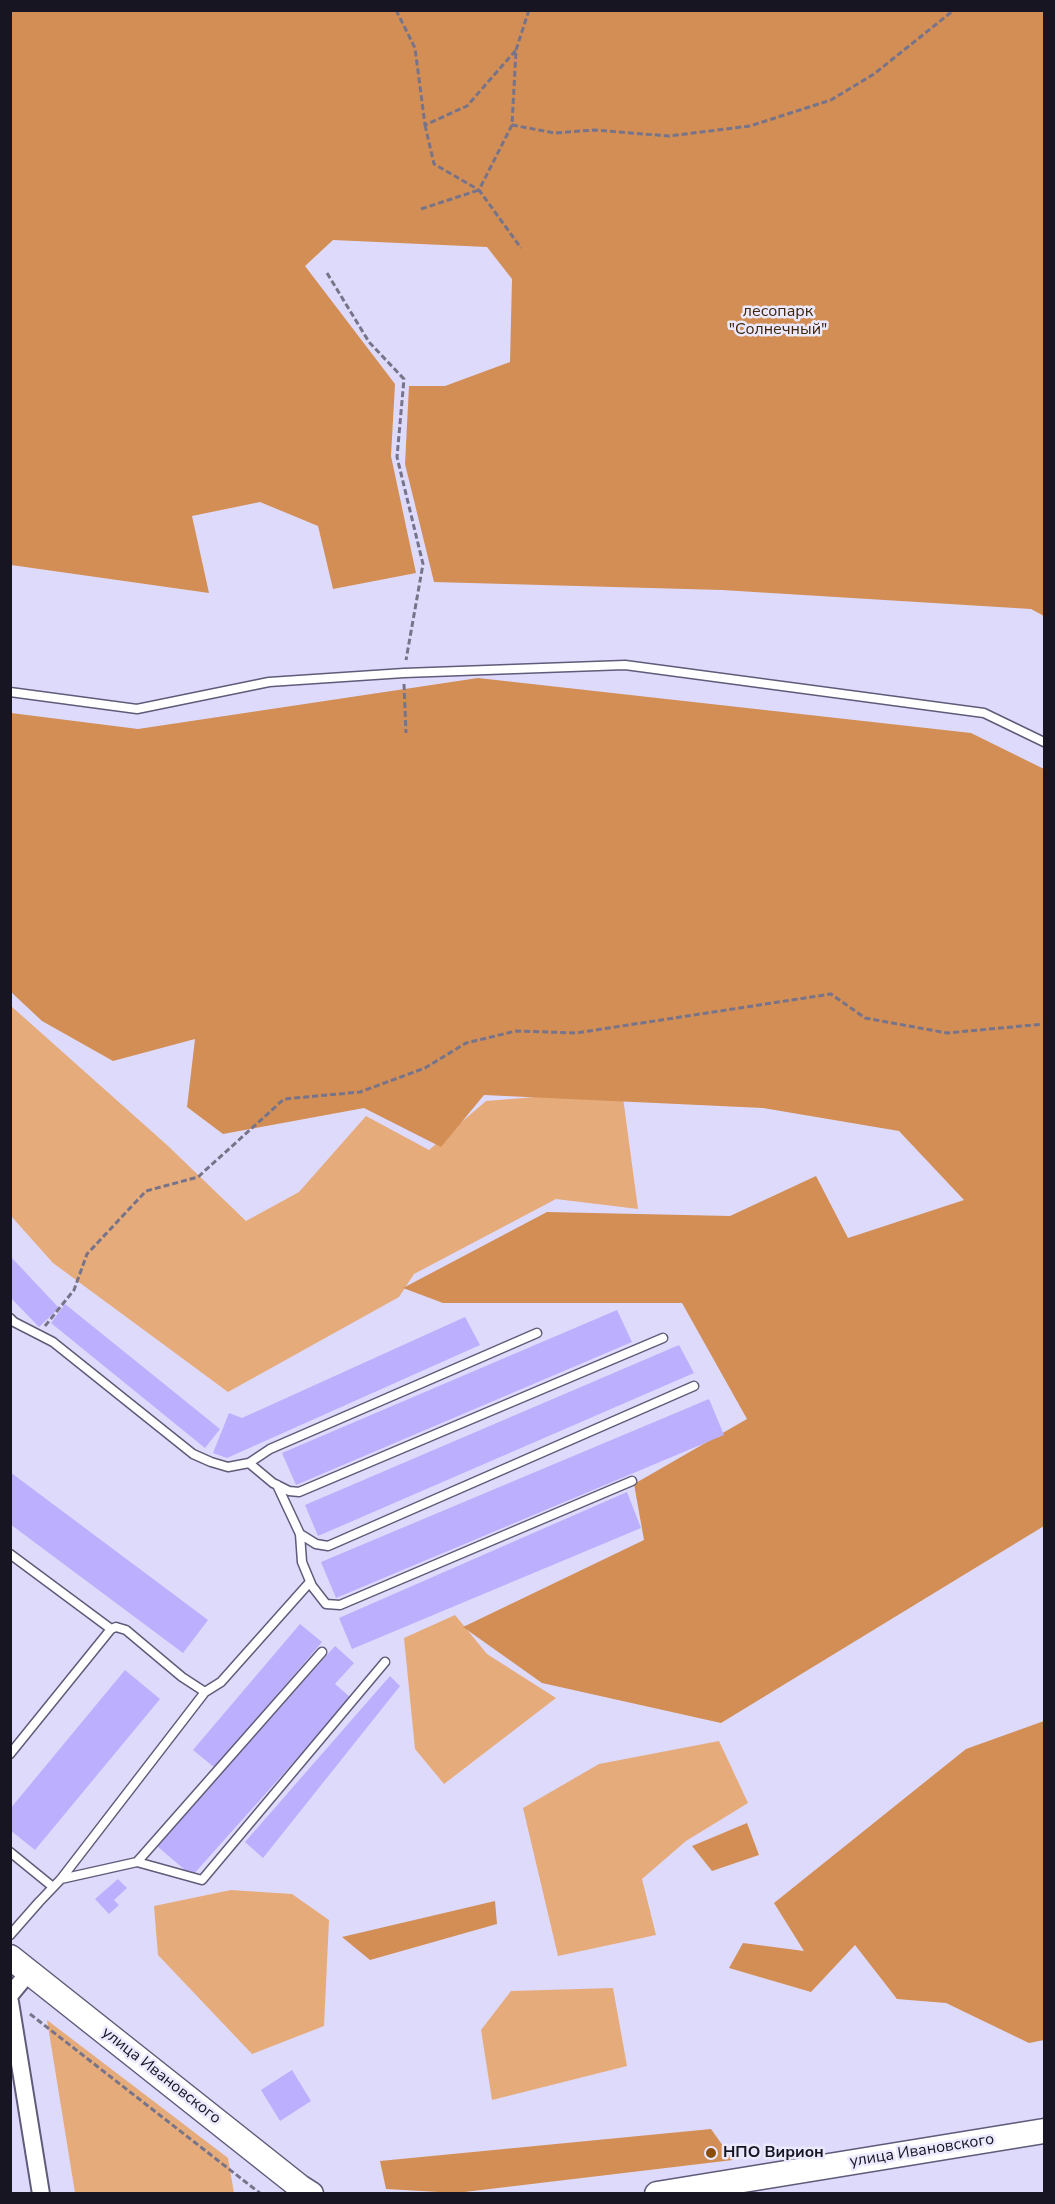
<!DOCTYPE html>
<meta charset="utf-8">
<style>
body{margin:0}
#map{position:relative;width:1055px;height:2204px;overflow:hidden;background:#dedafc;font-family:"Nunito Sans",sans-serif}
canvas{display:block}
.frame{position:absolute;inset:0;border:12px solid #171521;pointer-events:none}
</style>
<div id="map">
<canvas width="1055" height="2204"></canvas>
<div class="frame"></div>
</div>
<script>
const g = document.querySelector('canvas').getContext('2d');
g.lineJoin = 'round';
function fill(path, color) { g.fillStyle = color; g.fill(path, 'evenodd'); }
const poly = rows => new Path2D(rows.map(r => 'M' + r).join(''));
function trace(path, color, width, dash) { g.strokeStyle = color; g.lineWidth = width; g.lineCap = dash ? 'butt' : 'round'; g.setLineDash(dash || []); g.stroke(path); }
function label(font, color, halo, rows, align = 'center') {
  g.font = font + ' "Nunito Sans",sans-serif'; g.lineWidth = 5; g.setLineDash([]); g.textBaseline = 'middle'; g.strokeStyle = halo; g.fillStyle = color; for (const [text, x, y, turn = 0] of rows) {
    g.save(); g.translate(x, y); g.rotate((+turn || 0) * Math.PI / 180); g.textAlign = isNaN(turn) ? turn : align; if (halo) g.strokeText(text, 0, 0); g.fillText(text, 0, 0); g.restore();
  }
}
fill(poly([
 [11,1006,167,1145,246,1221,299,1192,366,1116,429,1150,486,1101,622,1090,638,1209,556,1199,414,1274,399,1297,228,1392,53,1263,11,1216],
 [455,1615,487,1654,556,1698,444,1784,415,1749,404,1638],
 [719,1741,748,1803,686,1841,642,1879,656,1935,558,1956,523,1808,599,1764],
 [231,1890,292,1894,329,1920,324,2026,252,2054,158,1955,154,1906],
 [613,1988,627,2066,492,2100,481,2030,511,1991],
 [47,2020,228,2158,234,2193,75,2193]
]), '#e6ab7b');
fill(poly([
 [11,10,1044,11,1044,616,1031,609,722,590,434,582,405,464,409,386,445,386,510,362,512,279,487,247,333,240,305,266,395,384,391,456,416,573,333,589,318,526,260,502,192,516,209,593,11,565],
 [478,678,971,733,1044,769,1044,1526,721,1723,542,1683,463,1627,644,1540,634,1484,747,1419,682,1303,443,1303,403,1288,547,1212,730,1216,816,1176,848,1238,964,1200,899,1131,763,1108,484,1095,441,1147,364,1108,223,1134,187,1107,195,1039,113,1061,42,1021,11,992,11,713,138,729],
 [1044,1721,1044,2040,1029,2043,946,2003,897,1999,855,1945,811,1992,729,1968,743,1943,804,1951,774,1903,966,1749],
 [747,1823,759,1855,712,1871,692,1846],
 [495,1901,497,1924,370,1960,342,1937],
 [711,2129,733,2160,456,2193,386,2189,380,2161]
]), '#d28e55');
fill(poly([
 [10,1256,59,1308,39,1327,10,1297],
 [65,1304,220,1429,205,1448,51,1323],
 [617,1310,632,1342,296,1485,282,1453],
 [465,1317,480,1345,227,1458,213,1453,229,1413,242,1418],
 [679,1345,694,1373,318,1536,305,1505],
 [709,1399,724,1435,336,1598,321,1562],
 [10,1472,208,1620,183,1653,10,1524],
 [627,1492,641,1528,352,1649,339,1618],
 [300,1624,322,1642,215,1768,193,1750],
 [335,1646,354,1663,335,1684,351,1698,192,1876,157,1846],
 [125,1670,160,1699,35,1850,10,1830,10,1809],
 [390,1676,400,1686,263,1858,245,1842],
 [118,1879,127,1888,114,1900,119,1905,109,1914,95,1899],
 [292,2070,311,2101,280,2121,261,2090]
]), '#bcaffe');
const service = poly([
 [10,692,137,709,269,682,404,673,625,665,984,713,1044,742],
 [10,1318,14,1322,53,1342,193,1454,211,1462,228,1467,249,1463,270,1449,537,1333],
 [249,1463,273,1483,289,1491,299,1492,663,1338],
 [277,1485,300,1534,316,1544,328,1546,694,1386],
 [300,1534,302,1562,312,1586,326,1604,340,1605,632,1481],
 [10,1554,111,1629],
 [10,1754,111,1629,116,1627,126,1630,182,1677,205,1692,221,1682,310,1582],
 [10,1852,53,1887],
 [137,1862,322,1652],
 [61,1879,137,1862,202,1880,385,1662],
 [10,1935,39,1902,61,1879,205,1692]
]);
const minor = poly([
 [10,1995,29,1972],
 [10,2002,41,2194]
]);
const secondary = poly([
 [10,1957,300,2187,311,2194],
 [657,2194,1044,2131]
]);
trace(service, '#5f5b78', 11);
trace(minor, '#5f5b78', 20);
trace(secondary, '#5f5b78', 27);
trace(poly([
 [396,10,415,48,425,125,467,106,516,50],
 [529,10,516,50,512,125,555,133,594,130,669,136,750,126,831,100,874,74,954,10],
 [425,125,434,164,479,190],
 [512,125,479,190,521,248],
 [421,209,479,190],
 [327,273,369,342,404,379,397,457,423,564,406,660],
 [404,684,406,733],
 [45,1326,74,1290,87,1254,146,1191,198,1177,284,1099,360,1092,425,1068,466,1043,516,1031,576,1033,831,994,865,1018,947,1033,1044,1024],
 [30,2014,261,2194]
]), '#77748a', 3, [6, 3]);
trace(service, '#fff', 8);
trace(minor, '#fff', 16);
trace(secondary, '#fff', 24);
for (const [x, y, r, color] of [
 [711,2153,6,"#8a4d0d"]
]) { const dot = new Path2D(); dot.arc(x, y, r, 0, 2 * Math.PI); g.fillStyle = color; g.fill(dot); trace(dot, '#ebe9fe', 2); }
label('16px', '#41250c', '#ebe9fe', [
 ["лесопарк",778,312],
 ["\"Солнечный\"",778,330]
]);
label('16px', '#171521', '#ebe9fe', [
 ["улица Ивановского",161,2076,38],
 ["улица Ивановского",922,2151,-9]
]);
label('bold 16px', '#171521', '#ebe9fe', [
 ["НПО Вирион",723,2153]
], 'left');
</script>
